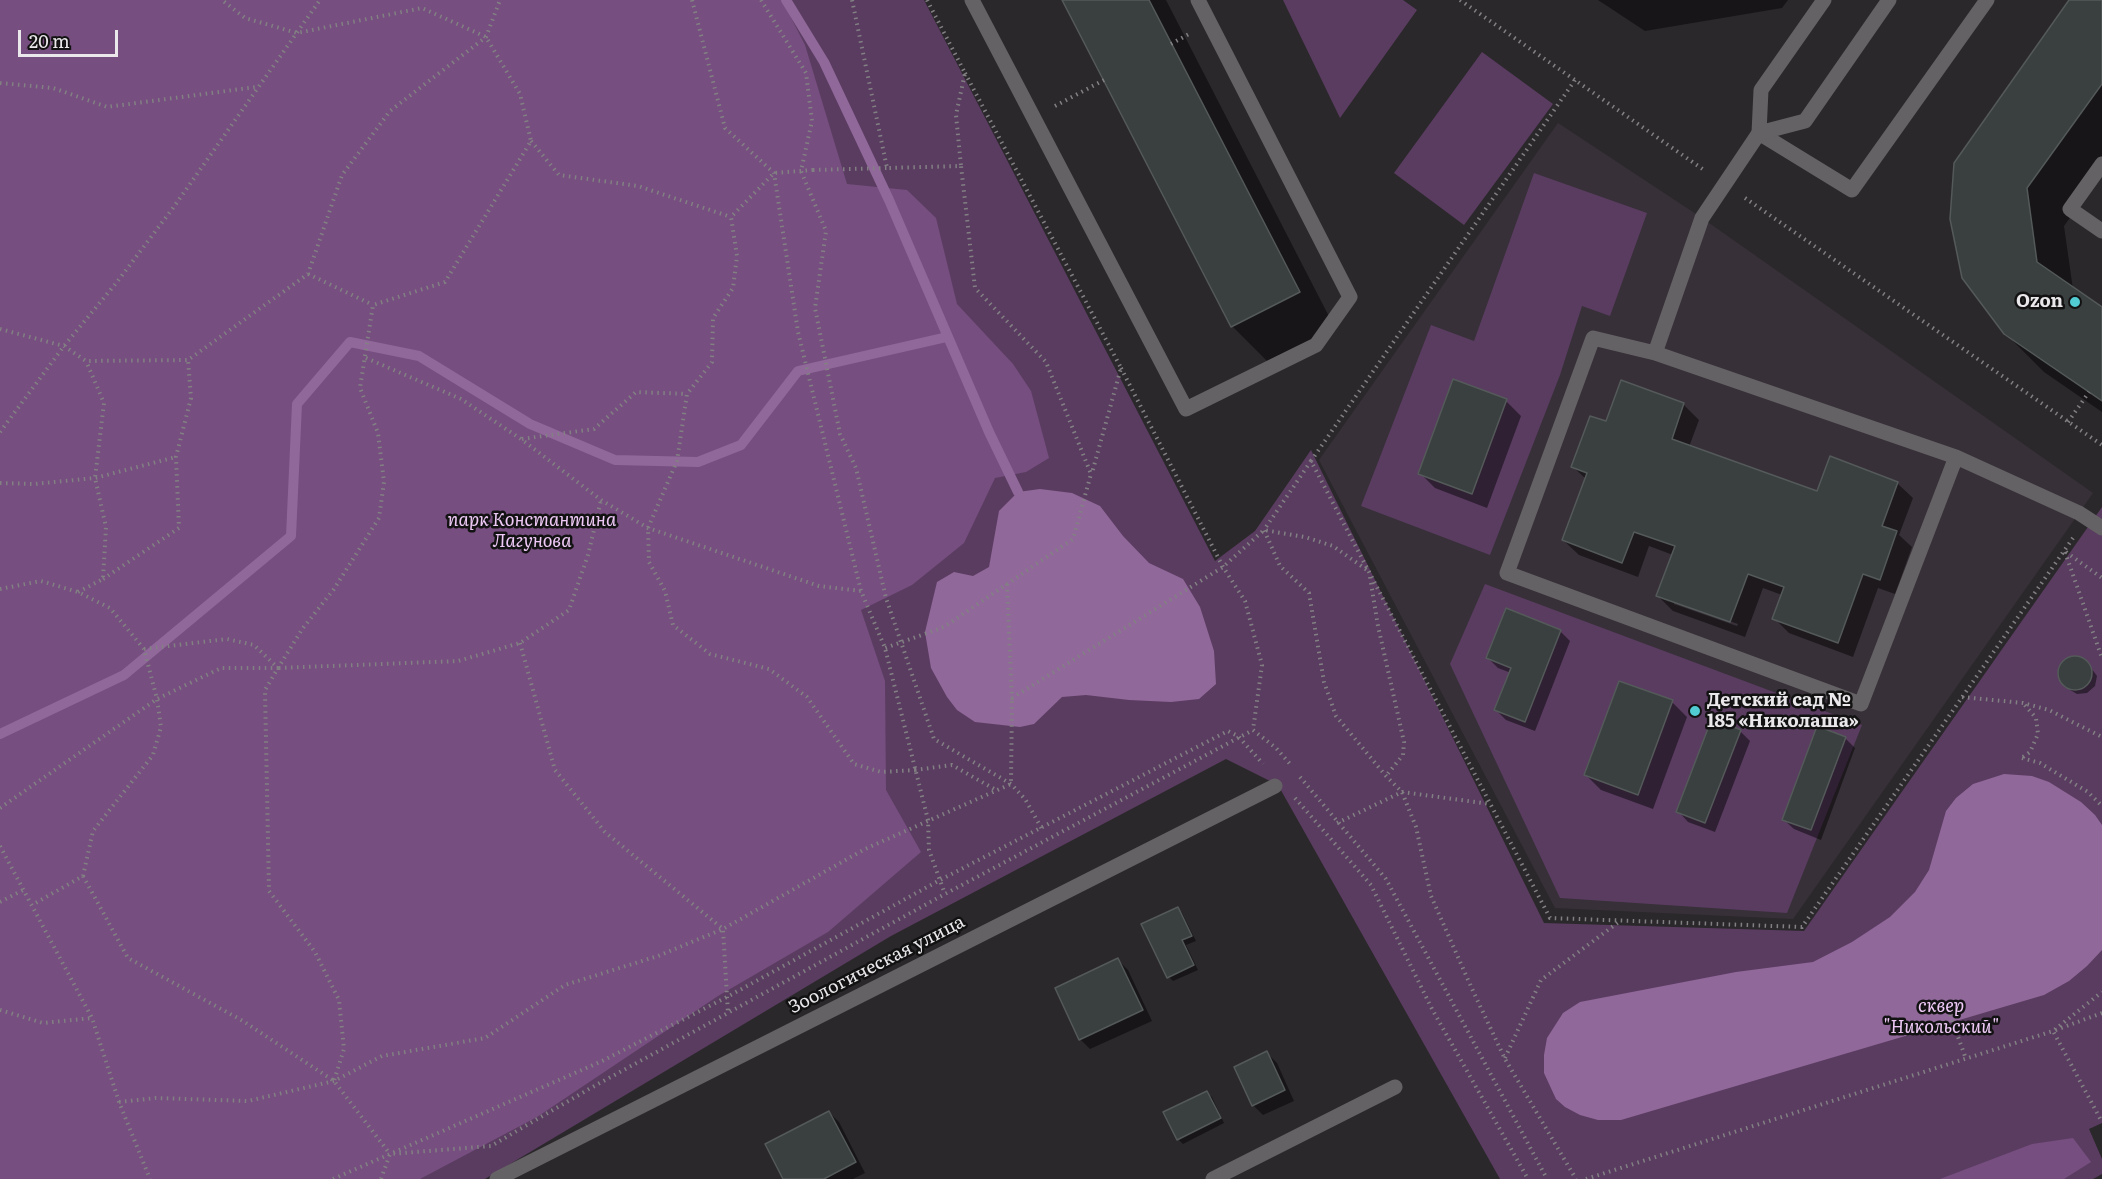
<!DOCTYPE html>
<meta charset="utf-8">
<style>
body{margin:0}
#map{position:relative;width:2102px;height:1179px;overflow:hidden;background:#2b282b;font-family:Literata,serif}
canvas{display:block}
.scale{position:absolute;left:18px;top:30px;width:100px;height:27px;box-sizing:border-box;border:3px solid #eae8eb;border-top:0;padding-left:8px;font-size:18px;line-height:21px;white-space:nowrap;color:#eae8eb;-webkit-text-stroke:4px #131213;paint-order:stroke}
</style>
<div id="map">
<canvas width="2102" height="1179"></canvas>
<div class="scale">20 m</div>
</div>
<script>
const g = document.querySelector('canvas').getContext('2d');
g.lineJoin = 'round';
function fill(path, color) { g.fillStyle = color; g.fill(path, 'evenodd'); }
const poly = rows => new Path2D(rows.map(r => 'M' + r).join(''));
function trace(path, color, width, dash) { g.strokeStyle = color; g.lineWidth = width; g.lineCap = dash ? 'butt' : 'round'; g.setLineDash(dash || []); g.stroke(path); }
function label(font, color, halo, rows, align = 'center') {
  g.font = font + ' Literata,serif'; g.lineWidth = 5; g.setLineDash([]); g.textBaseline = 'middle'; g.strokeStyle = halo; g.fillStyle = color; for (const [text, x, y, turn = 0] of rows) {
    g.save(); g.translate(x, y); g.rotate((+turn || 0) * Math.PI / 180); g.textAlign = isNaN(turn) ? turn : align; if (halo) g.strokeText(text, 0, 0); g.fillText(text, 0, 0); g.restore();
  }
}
fill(poly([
 [1558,123,1702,218,2093,493,1793,919,1555,908,1319,460]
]), '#373038');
fill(poly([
 [0,0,924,0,1215,561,1255,531,1311,450,1544,923,1804,931,2102,507,2102,1123,2089,1129,2102,1159,2102,1174,2093,1179,1500,1179,1278,785,1226,759,891,936,485,1179,0,1179],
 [1283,0,1403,0,1417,10,1340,118],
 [1482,52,1553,104,1464,225,1394,173],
 [1534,173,1647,213,1610,316,1582,306,1560,375,1490,555,1361,506,1431,325,1474,341],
 [1485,584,1862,725,1787,913,1560,898,1450,664]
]), '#5a3c61');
fill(poly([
 [0,0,782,0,805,45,847,184,907,190,936,218,957,304,1013,364,1031,391,1049,458,1026,472,995,478,964,543,912,585,861,610,885,681,886,790,921,852,828,932,718,996,537,1117,420,1179,0,1179],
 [2073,1138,2091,1162,2064,1179,1940,1179,2032,1144]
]), '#764e7f');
fill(poly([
 [1040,489,1072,493,1100,506,1123,536,1149,563,1183,579,1200,607,1214,651,1216,684,1199,699,1171,702,1129,700,1086,695,1062,697,1034,724,1020,727,975,722,957,710,947,697,931,668,925,632,937,582,954,572,973,576,989,567,999,511,1018,492],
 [2004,774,2032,776,2049,782,2081,802,2095,815,2102,825,2102,950,2087,966,2069,981,2044,995,1621,1120,1598,1120,1580,1115,1565,1107,1556,1099,1544,1073,1544,1055,1547,1038,1563,1013,1580,1002,1736,972,1813,962,1852,942,1890,917,1915,892,1929,870,1946,811,1956,798,1973,784]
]), '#91689a');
fill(poly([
 [1064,0,1166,0,1336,330,1270,364,1232,326],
 [1598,0,1788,0,1782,8,1645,31],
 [2071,0,2102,0,2102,174,2064,226,2073,289,2102,309,2102,412,2044,372,2005,333,1964,277],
 [1622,382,1684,405,1699,420,1689,447,1818,493,1897,483,1913,498,1899,535,1912,547,1895,594,1878,588,1853,657,1789,633,1774,618,1782,595,1763,588,1745,637,1673,611,1658,596,1673,555,1649,546,1638,577,1579,555,1563,540,1586,479,1573,467,1606,423],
 [1674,601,1738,624,1737,626,1674,604],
 [1506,401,1521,416,1487,508,1435,488,1420,473],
 [1560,631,1570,641,1535,731,1506,720,1496,710,1511,673,1498,668,1488,658],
 [2077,657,2086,661,2097,676,2095,686,2087,693,2077,694,2067,688,2062,683,2059,673,2062,663,2066,659],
 [1672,702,1687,717,1653,809,1601,790,1586,775],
 [1740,731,1750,741,1715,832,1688,822,1678,811],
 [1845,738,1855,748,1821,840,1794,829,1783,819],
 [1178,908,1182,913,1196,941,1186,945,1198,970,1173,981,1169,977],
 [1118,960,1128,970,1152,1021,1090,1049,1080,1039],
 [1267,1053,1277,1063,1294,1101,1263,1115,1253,1105],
 [1207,1093,1212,1097,1224,1123,1183,1144,1178,1139],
 [829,1112,839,1122,865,1173,853,1179,784,1179]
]), '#0007');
trace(poly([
 [786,0,824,62,889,200,989,432,1018,492],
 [0,734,124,675,291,536,297,404,350,342,419,356,530,424,615,460,698,462,741,445,798,371,947,337]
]), '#91689a', 10);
const building = poly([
 [1062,0,1149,0,1300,292,1231,327,1062,0],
 [2069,0,2102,0,2102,84,2027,188,2037,262,2102,307,2102,401,2004,334,1962,278,1950,219,1954,163,2069,0],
 [1453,379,1507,399,1472,494,1418,474,1453,379],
 [1621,380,1684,403,1672,439,1817,491,1830,456,1898,482,1882,526,1897,531,1880,580,1863,574,1838,643,1772,619,1784,587,1748,574,1730,622,1656,596,1675,546,1634,532,1622,563,1562,540,1587,473,1571,467,1590,416,1606,421,1621,380],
 [1506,608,1561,630,1525,722,1494,710,1511,668,1486,658,1506,608],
 '2058 673a17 17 0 1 1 34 0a17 17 0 1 1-34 0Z',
 [1619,681,1673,700,1638,795,1584,775,1619,681],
 [1712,718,1741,730,1705,823,1676,812,1712,718],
 [1817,726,1846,737,1811,830,1782,820,1817,726],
 [1178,907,1192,936,1182,940,1194,965,1167,978,1141,924,1178,907],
 [1118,958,1143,1010,1079,1040,1055,988,1118,958],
 [1267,1051,1285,1090,1252,1106,1234,1067,1267,1051],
 [1207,1091,1221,1118,1177,1140,1163,1112,1207,1091],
 [829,1111,856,1162,824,1179,783,1179,765,1144,829,1111]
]);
fill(building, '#3a3f40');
trace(building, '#545959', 1.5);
trace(poly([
 [692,0,725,128,774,173,798,332,861,591,885,648,928,820,929,850,945,894],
 [761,0,806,73,812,121,801,171,826,231,815,308,840,434,856,468,886,598,934,739,1011,784,1025,799,1042,829],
 [852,0,887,168,961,166,975,288,1046,362,1091,474,1073,539,944,627,885,648],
 [927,0,965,73,956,115,961,166],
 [1460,0,1704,170],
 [1171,44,1189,34],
 [965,73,1121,368,1092,473],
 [1575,80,1311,461,1550,918,1802,927,2073,538],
 [0,83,53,88,107,107,256,87],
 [1055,106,1104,80],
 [531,141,559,175,638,186,731,217],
 [813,170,887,168],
 [1745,198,2102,445],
 [308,274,373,305],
 [0,329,64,346,86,361,188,360,308,274,342,175,390,111,486,37,500,0],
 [366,358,461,399,521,439,601,500,648,528,819,586,861,591],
 [1121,368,1223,567,1245,601,1262,665,1253,730,1276,748,1290,764],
 [2068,422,2089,392],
 [0,432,64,346,117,282,173,208,320,0],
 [522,439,594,429,636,392,687,394],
 [1311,461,1264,530,1280,566,1309,593,1324,682,1336,716,1386,776,1402,792,1416,827,1431,896,1473,991,1505,1059,1576,1179],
 [0,483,34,484,95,478,176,457],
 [2065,552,2102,658],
 [2066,552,2102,578],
 [1370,577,1378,626,1404,742,1403,755,1386,776],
 [103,579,179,528,176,457,191,398,188,360],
 [1007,584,1012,698,1223,567,1264,530,1305,537,1333,546,1367,570],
 [0,589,41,581,78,592,110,608,144,649,157,699,161,727,153,755,93,831,83,876,32,905],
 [78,592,103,579,106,527,95,478,104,403,86,361],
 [520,643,555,770,605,832,723,929,728,1013],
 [144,649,227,639,254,645,278,668,303,628,334,589,379,518,384,482,378,433,360,388,373,305,445,282,531,141,520,94,486,37,422,8,297,33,245,18,222,0],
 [279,668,458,661,520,643,569,610,588,555,601,500],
 [1962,697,2023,703,2049,710,2102,737],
 [2023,757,2030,752,2038,734,2036,718,2023,703],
 [2022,758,2040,763,2053,771,2088,792,2102,806],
 [915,770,952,765,996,790],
 [1300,777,1386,879,1547,1179],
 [1295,798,1371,885,1432,1009,1528,1179],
 [0,808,157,699,221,668,278,668,265,690,269,891,315,952,339,1000,344,1049,334,1081],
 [1337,823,1402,792,1490,804],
 [0,846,92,1018,119,1102,150,1179],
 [83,876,128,958,243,1021,334,1081,390,1154],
 [0,902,23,890],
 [1948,1009,1966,1059],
 [0,1010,43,1023,92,1018],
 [2102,1013,2053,1031,2102,1122],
 [1505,1058,1541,980,1620,921],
 [119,1102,156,1098,248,1101,334,1081,382,1056,485,1038,565,985,658,956,723,929,865,849,1011,784,1012,698],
 [333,1179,600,1062,727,997,940,880,1228,731,1238,736,1263,764],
 [381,1179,390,1154,491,1146,589,1089,945,894,1253,730],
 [1586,1179,2053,1031,2102,992]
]), '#828083', 4, [1.5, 4.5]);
trace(poly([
 [972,0,1186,409,1316,345,1350,297,1198,0],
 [1987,0,1852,190,1759,133,1702,218,1655,353,1956,457,2079,513,2102,528],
 [2102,164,2070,209,2102,231],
 [1655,353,1593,338,1507,573,1861,704,1956,457]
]), '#646264', 15);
trace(poly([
 [1824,0,1761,90,1759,133,1805,121,1889,0],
 [497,1179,1275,786],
 [1213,1179,1395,1087]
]), '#646264', 15);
trace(poly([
 [813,170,774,173,731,217,737,256,733,288,713,318,712,362,687,394,677,461,648,528,649,562,665,591,673,625,710,654,769,669,807,697,854,764,881,772,915,770]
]), '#828083', 4, [1.5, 4.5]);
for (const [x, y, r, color] of [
 [2075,302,6,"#51ccd2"],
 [1695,711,6,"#51ccd2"]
]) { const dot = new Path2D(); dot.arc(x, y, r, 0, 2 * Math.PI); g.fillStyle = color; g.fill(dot); trace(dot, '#131213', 2); }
label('bold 18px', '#eae8eb', '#131213', [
 ["Ozon",2063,302],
 ["Детский сад №",1707,701,"left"],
 ["185 «Николаша»",1707,722,"left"]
], 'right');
label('italic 18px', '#efcaf7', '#131213', [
 ["парк Константина",532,521],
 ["Лагунова",532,542],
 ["сквер",1941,1007],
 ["\"Никольский\"",1941,1028]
]);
label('18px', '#eae8eb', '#131213', [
 ["Зоологическая улица",877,965,-27]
]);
</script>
